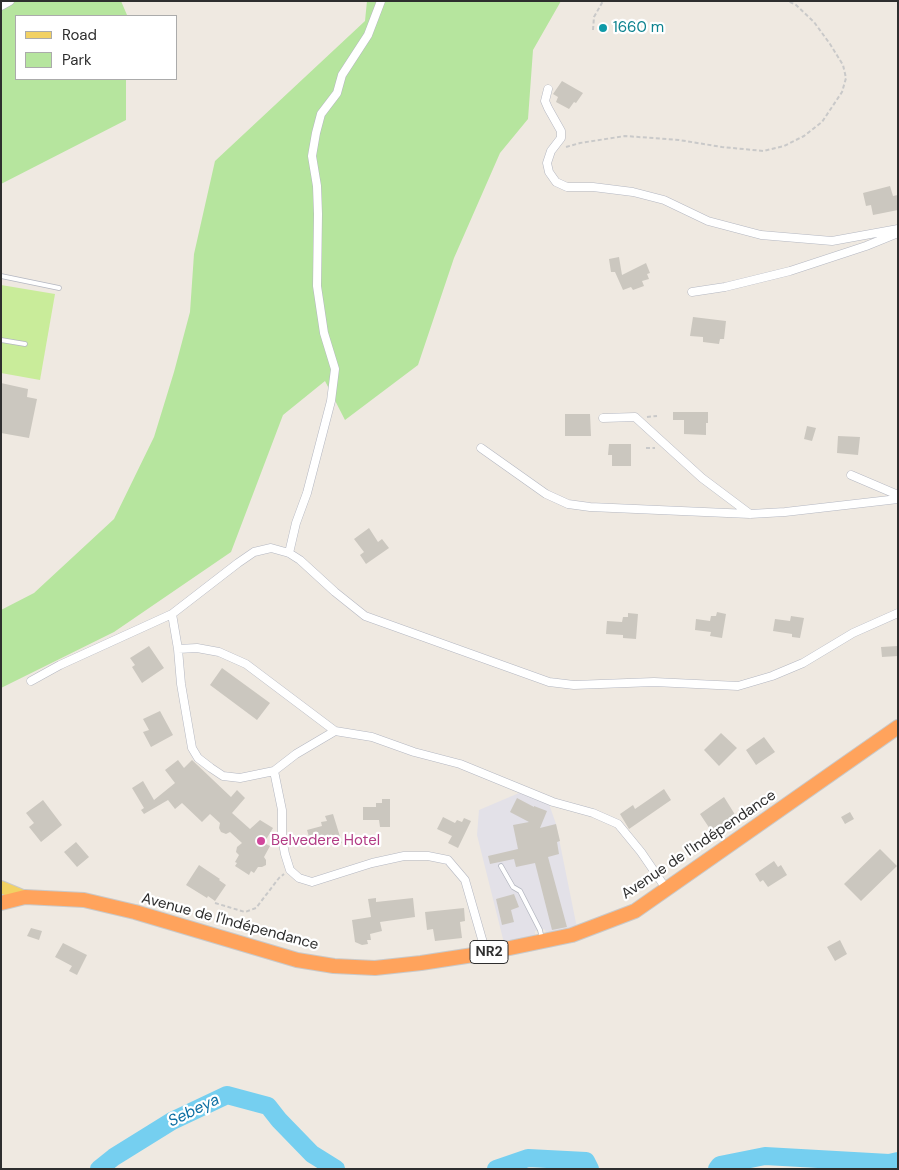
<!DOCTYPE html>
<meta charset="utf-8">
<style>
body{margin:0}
#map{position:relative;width:899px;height:1170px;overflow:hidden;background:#efe9e1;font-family:"DM Sans",sans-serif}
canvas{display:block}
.frame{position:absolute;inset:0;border:2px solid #2e2e2e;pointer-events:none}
.legend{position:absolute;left:15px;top:15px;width:162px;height:65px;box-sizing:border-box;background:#fff;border:1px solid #ababab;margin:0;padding:6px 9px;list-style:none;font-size:15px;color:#2e2e2e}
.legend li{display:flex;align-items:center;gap:10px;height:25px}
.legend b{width:25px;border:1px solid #ababab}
</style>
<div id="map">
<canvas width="899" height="1170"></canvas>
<div class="frame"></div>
<ul class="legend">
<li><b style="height:6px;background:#f2d163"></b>Road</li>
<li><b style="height:14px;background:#b6e59e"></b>Park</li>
</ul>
</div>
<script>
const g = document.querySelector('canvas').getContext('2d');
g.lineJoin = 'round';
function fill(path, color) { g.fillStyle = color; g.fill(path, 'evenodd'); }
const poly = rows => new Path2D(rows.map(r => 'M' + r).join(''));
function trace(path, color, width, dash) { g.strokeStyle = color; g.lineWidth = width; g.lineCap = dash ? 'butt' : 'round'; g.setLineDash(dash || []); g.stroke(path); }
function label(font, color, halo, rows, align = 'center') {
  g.font = font + ' "DM Sans",sans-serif'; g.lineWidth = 4.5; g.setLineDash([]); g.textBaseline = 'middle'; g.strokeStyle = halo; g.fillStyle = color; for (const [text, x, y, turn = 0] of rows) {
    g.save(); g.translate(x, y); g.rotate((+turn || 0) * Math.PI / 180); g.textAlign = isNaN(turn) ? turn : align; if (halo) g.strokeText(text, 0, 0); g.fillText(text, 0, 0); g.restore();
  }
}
fill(poly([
 [519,793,549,804,556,824,577,928,548,935,544,929,535,931,535,937,504,943,477,835,479,810]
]), '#e3e1e8');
fill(poly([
 [1,1,121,1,127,15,127,16,16,16,16,79,126,79,126,120,1,184],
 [367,1,561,1,533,50,528,119,500,153,454,258,418,365,345,420,325,381,283,415,231,552,114,632,1,688,1,610,34,593,114,519,154,437,174,372,190,312,194,254,215,161,365,21]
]), '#b6e59e');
fill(poly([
 [1,285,55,294,40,380,1,373]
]), '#c9ec9a');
trace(poly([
 [99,1169,114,1157,172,1121,227,1095,268,1106,279,1120,312,1154,336,1169],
 [496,1169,528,1158,586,1161,590,1169],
 [717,1169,720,1165,765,1156,889,1163,898,1161]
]), '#75cff0', 18);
fill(poly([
 [562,81,583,93,576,103,574,102,569,109,556,102,558,97,553,94],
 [890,186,893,196,898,195,898,210,873,215,871,205,866,206,863,193],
 [619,257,622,275,646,263,650,273,647,274,649,279,642,281,644,286,633,290,631,287,623,290,615,272,611,272,609,259],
 [693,317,726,321,724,339,720,339,719,344,703,342,703,337,690,336],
 [1,383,28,389,27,397,37,399,29,438,1,433],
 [673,412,708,412,708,423,706,423,706,435,684,434,684,420,673,420],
 [565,414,590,414,591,436,565,436],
 [807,426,816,428,812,441,804,439],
 [838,436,860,437,858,455,837,453],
 [609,444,631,444,631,466,612,466,612,455,608,455],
 [369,528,378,542,382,539,389,548,366,564,360,555,364,552,354,539],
 [717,612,726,614,722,638,710,636,711,632,695,630,696,619,710,621,711,616,716,616],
 [628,613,638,614,636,639,623,638,623,635,606,634,607,621,622,622,623,617,628,617],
 [791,616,804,618,800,638,792,637,792,634,773,631,775,619,790,621],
 [149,646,164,668,142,683,132,667,135,665,130,658],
 [898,646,898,656,882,657,881,647],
 [222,668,270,703,257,720,210,685],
 [160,711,173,735,151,747,143,732,149,730,143,719],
 [721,733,737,748,719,766,704,750],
 [764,737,775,752,756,765,746,750],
 [178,760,184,768,192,760,231,797,237,790,245,798,232,813,250,829,260,820,273,828,264,843,270,846,264,857,266,860,266,865,262,867,258,867,254,873,251,871,249,875,235,866,237,863,235,862,239,855,236,852,237,847,242,843,230,832,226,834,221,832,219,828,220,823,210,814,202,822,182,803,175,809,168,800,144,814,141,810,144,808,132,788,143,781,154,800,175,783,165,770],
 [664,789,671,800,629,829,620,814,633,805,635,809],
 [724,797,734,813,735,817,733,821,723,823,718,831,714,832,710,829,700,814],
 [517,798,534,807,534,806,547,811,540,828,556,824,560,841,557,842,559,854,548,857,567,927,552,930,535,863,516,867,514,859,490,864,488,856,518,849,513,825,529,822,510,812],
 [382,799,390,799,390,827,380,827,379,820,363,820,363,807,376,807,376,803,382,803],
 [43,800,62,825,41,842,29,827,34,823,26,813],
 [850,812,854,819,845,824,841,817],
 [333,814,342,843,331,846,329,839,311,844,307,830,322,826,321,822,327,821,325,816],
 [443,817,455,823,457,820,462,822,464,818,471,821,458,848,448,843,452,836,437,829],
 [76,842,89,857,77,867,64,852],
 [880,849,897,866,861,901,844,884],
 [774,861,778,867,781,865,787,875,768,887,763,880,760,882,755,874],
 [199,865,220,879,219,880,226,885,215,901,208,896,207,898,186,885],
 [514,894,519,907,511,910,514,922,502,925,496,899],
 [376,898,376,902,413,898,415,917,380,922,382,931,370,934,371,940,367,940,368,944,362,945,355,942,352,920,371,917,368,899],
 [464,908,465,921,460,922,462,938,435,941,433,929,427,930,425,912],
 [31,928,42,931,39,940,27,936],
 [840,940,847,954,835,961,827,947],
 [63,943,87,955,77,975,69,971,72,966,55,957]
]), '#cbc7bf');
const lane = poly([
 [1,276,59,288],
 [1,340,25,344],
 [501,866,513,887,520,891,540,930,542,939]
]);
const street = poly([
 [1,6,10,1],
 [548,89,545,101,548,108,561,131,561,138,551,151,547,163,549,172,556,182,567,187,593,187,633,192,664,200,708,221,761,235,832,241,898,229],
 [692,292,725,287,790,271,866,246,898,233],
 [603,418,635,417,702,478,750,514],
 [481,448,546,494,568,504,590,507,750,514,785,512,898,499],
 [851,475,898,495],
 [289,553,296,523,307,493,331,401,335,369,324,333,317,286,318,214,317,186,312,156,316,133,321,114,337,93,342,75,368,35,381,1],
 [172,614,178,649,181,684,192,748,198,758,211,768,223,776,240,778,274,771,296,754,335,731],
 [178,649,197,648,219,652,246,664,335,731,372,737,414,752,460,764,553,802,593,813,618,824,641,852,667,890],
 [31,681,60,665,172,614,238,563,254,552,271,548,289,553,300,560,335,592,365,616,549,682,574,685,654,682,738,686,772,676,803,663,853,633,898,613],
 [274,771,282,810,282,838,285,854,290,870,299,878,312,882,372,863,404,856,428,856,448,860,465,880,486,953]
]);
const primary = poly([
 [1,887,25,897]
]);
const highway = poly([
 [1,903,25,897,84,900,135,912,297,960,334,966,375,968,421,963,486,953,572,935,635,911,898,727]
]);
trace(lane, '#b4b7c1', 5.5);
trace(street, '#b4b7c1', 9);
trace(primary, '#c9c9c9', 14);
trace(highway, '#c9c9c9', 16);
trace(poly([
 [593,30,594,17,603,1],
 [566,147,580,143,625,136,679,140,722,147,763,151,784,146,804,136,822,122,842,92,846,78,843,65,830,44,814,22,796,5,788,1],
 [647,417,657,416],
 [646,448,655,448],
 [215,903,245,912,256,908,279,878,284,874],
 [144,1169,147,1169]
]), '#c9c9c9', 2, [4, 2.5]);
trace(lane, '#fff', 4);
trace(street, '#fff', 8);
trace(primary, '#f2d163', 12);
trace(highway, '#ffa35c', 14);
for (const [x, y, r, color] of [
 [603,28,5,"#0f9aa8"],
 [261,841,5,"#d1479c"]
]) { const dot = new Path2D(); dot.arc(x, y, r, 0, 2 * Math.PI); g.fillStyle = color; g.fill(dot); trace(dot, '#fff', 2); }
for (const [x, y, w] of [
 [489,952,38]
]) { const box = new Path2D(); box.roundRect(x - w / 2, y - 11.5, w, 23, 4); g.fillStyle = '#fff'; g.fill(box); trace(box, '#2e2e2e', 1); }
label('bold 14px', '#2e2e2e', null, [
 ["NR2",489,952]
]);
label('15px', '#0d838f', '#fff', [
 ["1660 m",613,28]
], 'left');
label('15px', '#b23c85', '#fff', [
 ["Belvedere Hotel",271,841]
], 'left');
label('15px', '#2e2e2e', '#fff', [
 ["Avenue de l'Indépendance",699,845,-34],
 ["Avenue de l'Indépendance",230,922,15]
]);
label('italic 16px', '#0d6fa3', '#fff', [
 ["Sebeya",194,1111,-26]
]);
</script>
